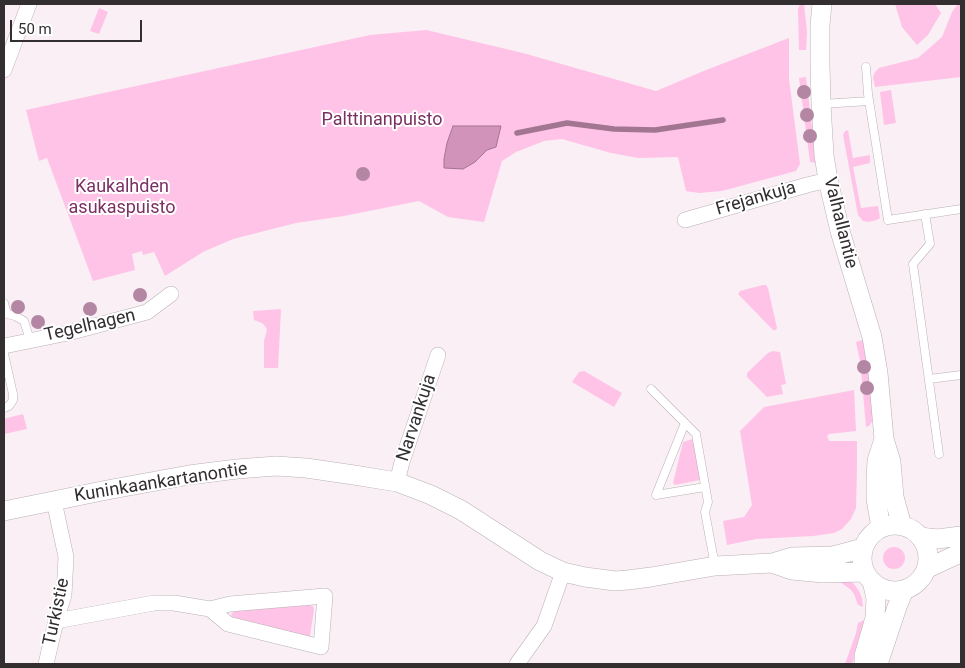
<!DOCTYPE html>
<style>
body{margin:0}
#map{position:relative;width:965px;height:668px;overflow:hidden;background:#f9eff5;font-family:Roboto,sans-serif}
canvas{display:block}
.frame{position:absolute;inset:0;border:5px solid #332f31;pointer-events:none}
.scale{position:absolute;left:10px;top:20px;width:132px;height:22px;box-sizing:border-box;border:2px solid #332f31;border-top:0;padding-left:6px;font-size:15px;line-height:18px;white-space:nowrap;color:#332f31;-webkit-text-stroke:4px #fff;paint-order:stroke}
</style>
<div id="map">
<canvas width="965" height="668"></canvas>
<div class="frame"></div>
<div class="scale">50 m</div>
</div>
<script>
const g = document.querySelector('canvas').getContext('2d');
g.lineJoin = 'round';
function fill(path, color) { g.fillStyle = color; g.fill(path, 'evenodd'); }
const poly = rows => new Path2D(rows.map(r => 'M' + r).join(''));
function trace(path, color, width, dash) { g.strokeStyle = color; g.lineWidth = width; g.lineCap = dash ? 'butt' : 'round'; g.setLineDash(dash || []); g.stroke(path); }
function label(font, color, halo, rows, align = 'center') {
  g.font = font + ' Roboto,sans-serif'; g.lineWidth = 4; g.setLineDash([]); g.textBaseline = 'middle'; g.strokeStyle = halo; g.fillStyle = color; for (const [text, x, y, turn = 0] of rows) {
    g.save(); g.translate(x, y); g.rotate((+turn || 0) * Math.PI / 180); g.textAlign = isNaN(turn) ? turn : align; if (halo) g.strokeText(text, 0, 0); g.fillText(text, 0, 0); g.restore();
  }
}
fill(poly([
 [800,4,804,4,807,32,806,50,799,50,798,9],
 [895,4,935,4,941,13,928,35,917,45,902,27],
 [958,4,961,4,961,77,875,87,873,77,875,72,879,68,918,58,942,37,952,12],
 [99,8,108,12,99,34,90,31],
 [426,30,523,53,656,91,706,70,789,38,789,79,800,164,796,171,722,191,699,193,686,191,678,157,638,158,611,153,562,139,544,141,516,152,502,161,484,222,448,217,419,201,344,216,296,223,233,239,203,252,165,276,154,252,143,255,142,251,132,254,135,270,93,281,47,158,39,161,26,110,370,35],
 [806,77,816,159,816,163,810,162,799,78],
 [891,90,896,123,884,125,880,92],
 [848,130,853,158,870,155,870,163,853,167,861,208,878,206,880,218,877,220,868,222,863,221,858,215,843,135,845,131],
 [763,285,766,285,768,288,777,328,776,330,773,330,738,294,740,291],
 [281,309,278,368,264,368,264,341,267,330,265,326,262,323,254,320,253,311],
 [863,340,869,372,873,420,869,426,866,427,862,381,860,361,856,342],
 [773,351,780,352,786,384,781,385,783,394,767,397,747,377,747,373,768,353],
 [584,371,622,393,614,407,572,382,579,372],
 [854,390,856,431,829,434,827,436,829,441,857,441,857,466,856,508,851,519,842,529,834,533,813,536,756,539,727,545,723,521,744,517,752,505,740,431,764,407],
 [23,414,27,429,4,434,4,419],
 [693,439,700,480,675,485,673,483,683,442],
 '883 558a11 11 0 1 1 22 0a11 11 0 1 1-22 0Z',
 [848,580,854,584,859,591,862,598,863,607,858,605,854,594,851,590,839,581],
 [309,605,313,606,314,610,310,636,304,638,233,620,231,614,235,611],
 [864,620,864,625,863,635,852,664,845,664,856,633,858,623]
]), '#ffc3e7');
const water = poly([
 [453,126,501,126,496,147,487,150,475,162,463,169,444,168,444,159,447,143,453,126]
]);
fill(water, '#d293ba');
trace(water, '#a27591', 1);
trace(poly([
 [517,133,567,123,614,129,655,130,723,120]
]), '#a27591', 5.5);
const service = poly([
 [866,67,868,94,888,220,961,209],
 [822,104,869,101],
 [925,214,930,244,913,264,939,454],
 [4,303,7,314,15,316,24,321,30,340],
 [4,354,13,394,13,400,9,406,4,408],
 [929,379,961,375],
 [651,389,696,434,708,502,705,512,715,566],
 [685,423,656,495,705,487]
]);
const minor = poly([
 [4,70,29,4],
 [685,220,807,185,828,180],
 [4,346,68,333,147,312,171,294],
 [397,482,402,462,438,355],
 [56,621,154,603,174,603,210,609,228,624,321,647,325,596,230,604,210,609],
 [46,664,56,621,64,595,66,557,54,501],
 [517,664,544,626,563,572]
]);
const tertiary = poly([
 [822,4,820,25,820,64,821,104,824,155,828,180,840,231,872,337,878,373,884,439,891,462,894,497,902,526],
 [4,511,107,490,189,475,237,469,276,466,306,468,354,475,397,482,431,495,461,510,540,561,563,572,585,577,615,581,628,580,651,577,715,566,772,563,792,557,832,556,841,554,863,548],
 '862 558a33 33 0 1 1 66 0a33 33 0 1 1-66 0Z',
 [881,528,876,499,876,479,877,461,884,439],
 [920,537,937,539,961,536],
 [772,563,792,570,823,573,865,572],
 [926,569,956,555,961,554],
 [864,664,864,656,875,618,876,598,872,581],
 [878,664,897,607,904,590]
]);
trace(service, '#b9b0b5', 9);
trace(minor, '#b9b0b5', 16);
trace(tertiary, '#b9b0b5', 20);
trace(service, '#fff', 8);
trace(minor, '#fff', 15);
trace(tertiary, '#fff', 19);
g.fillStyle = '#b386a4';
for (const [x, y] of [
 [804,92],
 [807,115],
 [810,136],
 [363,174],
 [140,295],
 [18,307],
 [90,309],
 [38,322],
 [864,367],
 [867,388]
]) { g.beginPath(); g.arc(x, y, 7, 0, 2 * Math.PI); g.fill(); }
label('18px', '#7a3062', '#fff', [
 ["Palttinanpuisto",382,120],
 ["Kaukalhden",122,187],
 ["asukaspuisto",122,208]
]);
label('18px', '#332f31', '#fff', [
 ["Frejankuja",756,199,-16],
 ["Valhallantie",840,223,76],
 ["Tegelhagen",90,326,-13],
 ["Narvankuja",417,418,-72],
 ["Kuninkaankartanontie",161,483,-9],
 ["Turkistie",57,612,-78]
]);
</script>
